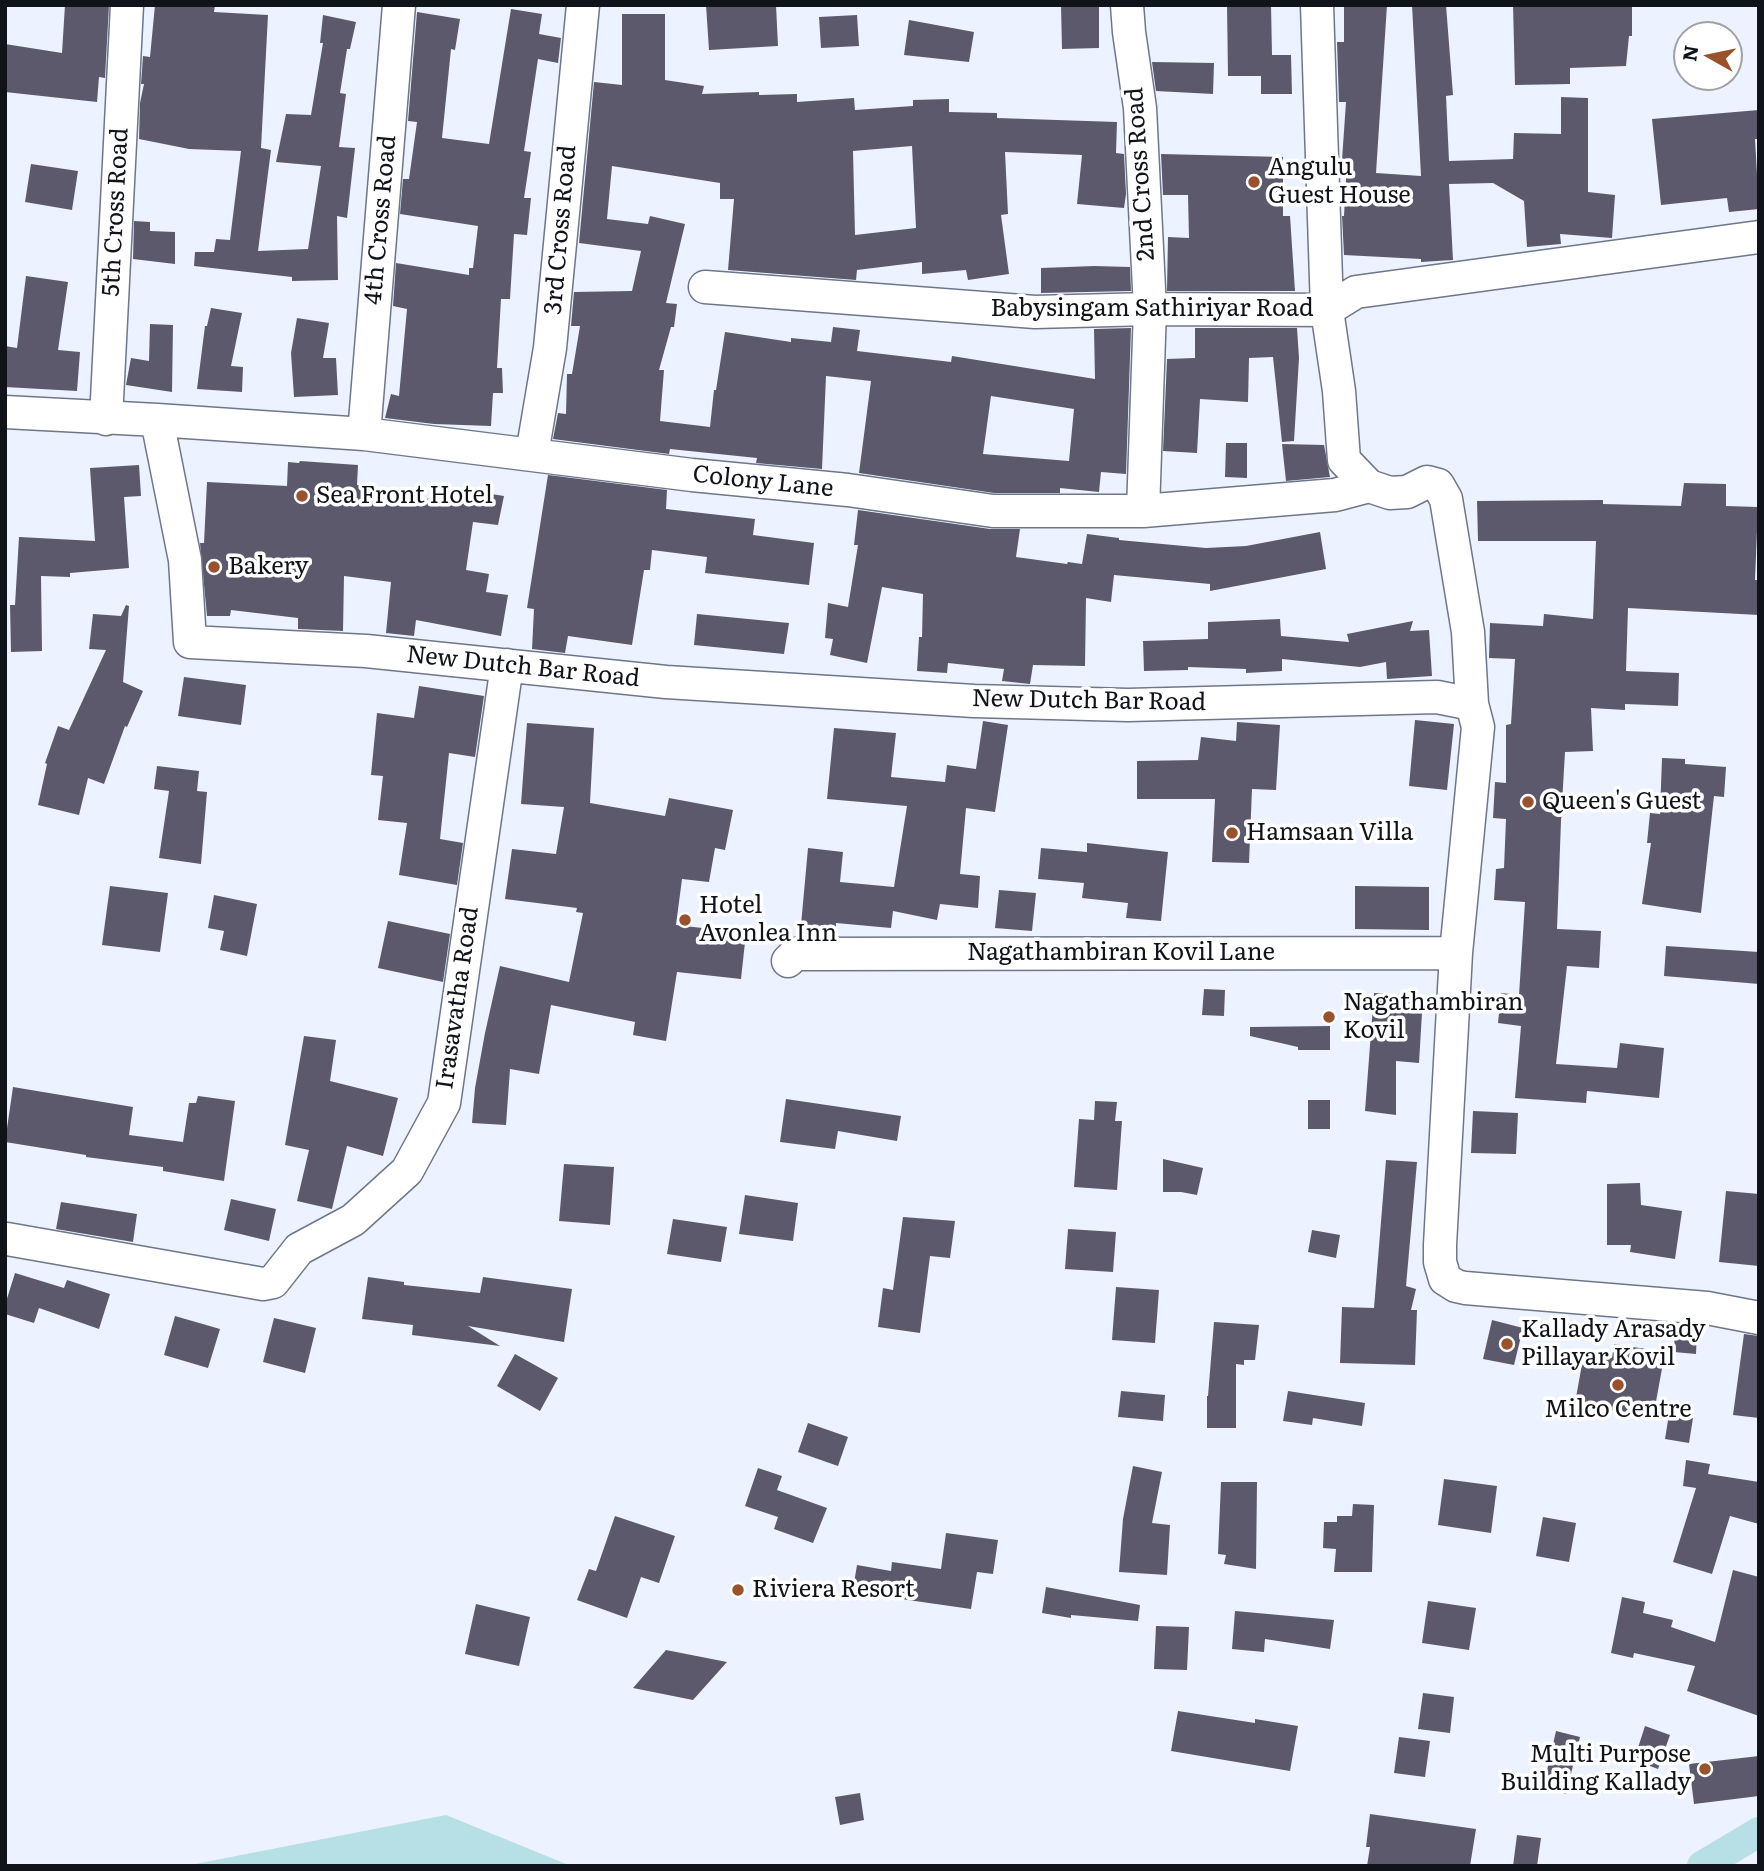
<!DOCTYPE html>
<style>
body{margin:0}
#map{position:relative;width:1764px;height:1871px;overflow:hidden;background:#ecf2ff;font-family:Literata,serif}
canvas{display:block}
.frame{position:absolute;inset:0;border:7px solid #10131a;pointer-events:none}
.north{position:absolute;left:1673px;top:21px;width:70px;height:70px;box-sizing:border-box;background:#fff;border:2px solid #9fa1a3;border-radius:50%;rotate:279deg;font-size:19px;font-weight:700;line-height:28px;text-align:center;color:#10131a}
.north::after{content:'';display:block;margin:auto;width:24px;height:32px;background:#99522b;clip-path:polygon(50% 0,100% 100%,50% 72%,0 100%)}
</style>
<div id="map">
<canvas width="1764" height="1871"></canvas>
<div class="frame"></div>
<div class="north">N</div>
</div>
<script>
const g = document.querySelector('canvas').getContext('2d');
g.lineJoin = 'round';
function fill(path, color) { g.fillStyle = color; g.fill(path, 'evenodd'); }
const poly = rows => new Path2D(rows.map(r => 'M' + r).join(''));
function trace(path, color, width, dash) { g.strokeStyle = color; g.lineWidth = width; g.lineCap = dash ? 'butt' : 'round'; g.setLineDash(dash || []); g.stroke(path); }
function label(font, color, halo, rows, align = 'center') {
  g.font = font + ' Literata,serif'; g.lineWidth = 7; g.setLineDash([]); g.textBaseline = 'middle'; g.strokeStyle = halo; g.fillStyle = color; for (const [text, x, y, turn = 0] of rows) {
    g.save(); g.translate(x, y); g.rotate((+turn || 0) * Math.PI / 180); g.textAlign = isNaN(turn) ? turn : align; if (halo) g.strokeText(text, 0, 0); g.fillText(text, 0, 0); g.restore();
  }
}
fill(poly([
 [446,1815,571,1866,185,1866]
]), '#b7dfe6');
trace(poly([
 [1702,1866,1759,1832]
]), '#b7dfe6', 30);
fill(poly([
 [65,5,109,5,105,78,99,77,97,102,5,92,5,44,62,53],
 [155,5,215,5,214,12,268,15,261,148,271,150,258,251,308,249,321,166,276,162,286,114,311,115,323,43,320,43,323,15,356,22,350,49,347,49,340,93,346,94,339,147,355,148,347,218,337,216,338,280,292,281,292,277,194,266,195,252,214,252,216,239,230,240,241,151,189,149,139,139,140,103,144,84,141,84,143,56,150,57],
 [706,5,776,5,778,46,709,50],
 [1061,5,1099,5,1099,48,1062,49],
 [1227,5,1271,5,1272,55,1291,55,1292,94,1261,94,1261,76,1228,76],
 [1344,5,1387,5,1376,173,1421,176,1412,5,1446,5,1453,95,1446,96,1449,161,1513,159,1514,133,1561,134,1561,97,1588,98,1588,192,1615,195,1612,238,1560,234,1561,244,1527,247,1524,201,1493,183,1449,184,1453,260,1421,262,1421,259,1344,255,1342,216,1344,216,1347,161,1342,160,1346,102,1339,102,1337,42,1344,42],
 [1513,5,1632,5,1632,36,1629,36,1626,66,1570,68,1570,84,1515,85],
 [511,9,542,14,539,34,561,38,558,63,538,59,524,151,531,152,524,198,531,198,527,235,514,234,510,299,501,299,497,368,502,368,503,393,493,393,491,426,434,424,385,418,391,394,399,396,407,309,393,306,396,263,469,275,469,268,473,268,478,226,400,214,403,179,409,179,417,122,408,121,417,12,460,19,455,50,451,49,442,138,489,144],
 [622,14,665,14,665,80,704,86,702,94,759,92,759,95,797,94,797,102,854,98,855,110,913,106,913,100,949,99,949,112,997,113,997,118,1117,122,1116,153,1124,154,1126,194,1124,208,1077,204,1082,155,1005,152,1008,214,1001,215,1009,274,968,280,966,270,922,274,922,262,857,270,856,280,728,270,734,199,720,199,720,183,612,166,607,219,648,224,650,216,685,224,666,303,677,304,674,327,671,327,659,370,664,370,660,421,710,427,714,390,716,390,725,332,791,342,791,338,831,342,833,327,860,330,857,351,951,362,952,356,1095,379,1094,329,1131,328,1126,474,1101,472,1099,492,1060,488,1060,493,994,493,859,473,871,381,826,376,822,469,756,463,757,458,670,449,669,454,553,439,558,413,566,414,567,374,572,374,580,326,571,326,574,292,632,291,641,251,579,243,594,82,622,85],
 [912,146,916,228,855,235,853,151],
 [991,396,1074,409,1069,461,983,454],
 [857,15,859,46,821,48,819,17],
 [909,20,974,32,969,62,904,55],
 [1152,62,1214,63,1213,94,1156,91],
 [1759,110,1759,139,1755,139,1759,209,1729,212,1727,198,1661,205,1652,119],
 [1161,154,1283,157,1283,216,1290,216,1295,291,1167,291,1168,237,1189,238,1188,195,1163,195],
 [31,164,78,171,72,210,25,202],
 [134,221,150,222,150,231,175,232,175,264,133,259],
 [1094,266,1130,267,1131,291,1041,293,1041,268],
 [26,276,68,282,58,350,80,352,77,391,5,387,5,346,17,348],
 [211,308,242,313,231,366,243,367,242,392,197,389,205,326,207,326],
 [297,318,329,323,323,358,336,358,338,395,294,397,291,353],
 [150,324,173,325,172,392,126,385,131,358,149,361],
 [1195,328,1297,328,1299,358,1294,441,1282,442,1273,357,1249,358,1248,402,1200,399,1197,453,1163,451,1167,359,1195,358],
 [1226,443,1247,443,1247,478,1225,477],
 [1282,444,1324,445,1330,477,1286,481],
 [300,461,358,465,357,485,361,485,361,495,451,500,453,488,504,496,498,525,473,522,466,570,489,574,486,592,508,595,501,636,416,620,414,636,386,633,391,582,344,576,343,631,298,629,298,618,231,610,230,616,207,616,200,543,204,543,207,482,287,486,288,462,299,463],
 [139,465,141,496,124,497,129,568,70,573,70,577,41,576,42,651,11,652,10,605,15,605,19,537,95,541,90,468],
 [548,475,667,490,666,509,755,519,753,535,814,543,809,585,705,573,707,557,652,550,650,570,644,570,632,645,568,636,565,653,532,649,534,609,527,608],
 [1684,483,1726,484,1726,506,1758,507,1755,580,1759,580,1759,615,1628,608,1626,671,1679,673,1678,706,1625,704,1625,710,1591,708,1593,751,1565,752,1561,821,1557,929,1601,931,1599,968,1567,966,1556,1064,1617,1068,1620,1043,1664,1048,1659,1098,1587,1091,1586,1103,1515,1098,1521,1026,1498,1023,1501,993,1519,995,1525,902,1494,900,1496,869,1504,868,1506,819,1493,818,1495,782,1506,783,1506,725,1511,724,1515,659,1489,658,1490,623,1543,626,1544,614,1593,619,1596,541,1478,541,1477,501,1603,500,1603,504,1681,506],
 [858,510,990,529,1020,529,1016,557,1067,564,1068,562,1082,564,1087,534,1119,538,1119,540,1206,548,1246,546,1320,532,1326,569,1210,591,1210,584,1114,575,1111,602,1086,598,1085,666,1033,665,1030,684,1002,681,1004,669,948,663,947,673,917,671,919,637,922,637,923,594,882,587,867,663,830,655,833,639,825,638,828,603,848,607,858,545,854,545],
 [126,605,129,606,123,682,143,691,127,727,125,726,104,784,88,778,79,815,38,805,47,764,45,763,58,726,69,730,106,650,89,649,93,614,121,616],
 [697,614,789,623,784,654,694,645],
 [1280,619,1281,636,1349,642,1347,634,1413,621,1410,631,1429,630,1432,676,1387,679,1386,662,1360,667,1282,659,1282,671,1246,673,1246,669,1188,667,1188,670,1144,671,1143,641,1208,639,1208,622],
 [184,677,246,685,241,725,178,716],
 [419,686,484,696,475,757,449,753,440,839,463,843,457,885,399,875,407,823,378,820,383,776,371,775,377,713,414,718],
 [1415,720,1454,724,1447,790,1409,786],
 [983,721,1008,725,995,812,966,808,960,874,980,876,978,908,940,904,937,920,893,911,891,928,836,923,836,928,801,925,808,848,843,852,840,882,894,887,907,806,827,799,834,728,896,733,891,777,945,782,947,765,976,769],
 [1237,722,1280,725,1276,790,1252,789,1249,863,1212,862,1215,799,1137,799,1137,761,1198,760,1201,737,1236,741],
 [527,723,594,728,590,803,665,816,669,798,733,810,725,850,715,848,709,882,682,879,676,925,746,933,741,979,677,972,666,1041,633,1035,635,1022,551,1005,539,1074,510,1069,506,1125,472,1123,475,1088,485,1033,500,966,569,982,583,913,576,912,577,908,505,899,512,849,556,854,564,807,521,804],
 [1662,758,1685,759,1685,764,1726,767,1724,797,1714,796,1701,913,1642,904,1651,843,1647,843,1650,813,1660,814],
 [157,766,199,771,197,791,207,792,201,864,159,858,169,791,154,789],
 [1087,843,1168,852,1161,921,1126,918,1128,903,1082,898,1084,883,1038,879,1041,848,1087,852],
 [110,886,168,893,160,952,102,945],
 [1355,886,1429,887,1429,930,1355,929],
 [999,890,1036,893,1032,931,995,928],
 [214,895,257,904,247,956,220,950,224,931,208,928],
 [388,921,450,934,443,982,378,968],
 [1666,946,1759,952,1759,984,1664,976],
 [1204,989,1225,990,1224,1016,1202,1015],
 [1374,993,1423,996,1419,1063,1396,1061,1396,1115,1365,1111],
 [1330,1026,1330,1050,1298,1050,1298,1047,1250,1036,1250,1027],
 [304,1036,336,1040,330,1081,398,1098,383,1156,347,1146,332,1209,297,1201,309,1150,285,1145],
 [13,1087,133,1107,129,1135,183,1142,189,1103,196,1103,198,1096,235,1101,224,1181,163,1171,163,1167,86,1157,86,1155,5,1142],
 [786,1099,901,1116,897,1141,838,1131,835,1149,780,1142],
 [1308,1100,1330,1100,1330,1129,1308,1129],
 [1095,1101,1117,1102,1115,1121,1122,1121,1117,1190,1074,1187,1079,1119,1094,1120],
 [1473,1111,1518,1113,1516,1154,1471,1153],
 [1163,1159,1203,1168,1197,1195,1181,1192,1163,1192],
 [1386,1160,1417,1162,1406,1286,1416,1289,1411,1310,1417,1310,1415,1365,1340,1363,1342,1307,1374,1308],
 [564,1164,614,1167,610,1225,559,1221],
 [1640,1183,1641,1205,1682,1211,1675,1259,1630,1252,1631,1245,1607,1245,1607,1184],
 [1726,1191,1759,1194,1759,1266,1719,1262],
 [745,1195,798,1203,793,1241,739,1234],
 [231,1199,276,1209,269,1241,224,1230],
 [61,1202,137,1214,133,1242,56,1229],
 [903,1217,955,1221,950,1258,930,1256,920,1333,878,1327,883,1288,893,1290],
 [673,1219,727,1227,721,1262,667,1254],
 [1068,1229,1116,1232,1113,1272,1065,1269],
 [1312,1230,1340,1235,1336,1258,1308,1252],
 [15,1273,64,1288,67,1280,110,1294,99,1329,39,1308,34,1323,5,1314,5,1305],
 [368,1277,404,1282,404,1285,480,1293,483,1277,572,1289,564,1342,468,1326,500,1346,412,1335,413,1325,362,1319],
 [1116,1287,1159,1290,1155,1343,1112,1340],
 [175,1316,220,1329,208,1368,164,1355],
 [274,1318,316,1328,305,1373,263,1362],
 [1492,1320,1523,1328,1514,1365,1483,1359],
 [1214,1322,1259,1325,1255,1360,1244,1360,1244,1365,1236,1364,1236,1428,1207,1428,1207,1396,1208,1396],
 [1675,1329,1697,1330,1696,1354,1674,1352],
 [1744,1334,1759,1336,1759,1418,1733,1415],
 [1614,1344,1665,1352,1653,1418,1575,1403,1584,1353,1612,1358],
 [515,1354,558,1378,540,1411,497,1386],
 [1121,1391,1165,1395,1163,1421,1118,1417],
 [1288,1391,1365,1403,1362,1426,1313,1418,1312,1425,1283,1421],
 [1669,1414,1693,1418,1689,1443,1665,1439],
 [808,1423,848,1437,838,1466,798,1452],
 [1686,1460,1710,1464,1708,1474,1759,1482,1759,1524,1730,1516,1712,1574,1673,1562,1696,1488,1683,1486],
 [1133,1466,1162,1472,1152,1523,1170,1525,1167,1575,1119,1572,1123,1519],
 [758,1468,782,1476,777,1490,827,1508,813,1543,774,1529,778,1517,745,1506],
 [1444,1479,1497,1486,1491,1533,1438,1525],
 [1221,1482,1257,1482,1256,1569,1224,1564,1226,1555,1218,1554],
 [1353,1504,1374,1505,1372,1572,1334,1572,1336,1549,1323,1548,1324,1522,1337,1522,1337,1516,1352,1516],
 [615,1516,675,1536,659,1583,641,1577,627,1618,577,1600,589,1569,596,1571],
 [1543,1517,1576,1523,1569,1562,1536,1556],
 [946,1533,998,1540,993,1574,977,1572,971,1609,887,1597,888,1594,853,1589,857,1565,891,1571,892,1562,941,1569],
 [1733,1570,1759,1577,1759,1716,1687,1691,1695,1666,1634,1653,1633,1658,1611,1653,1622,1597,1645,1602,1643,1613,1673,1620,1671,1627,1715,1642],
 [1046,1587,1140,1605,1138,1621,1071,1615,1071,1618,1042,1613],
 [1428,1601,1476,1608,1469,1650,1422,1643],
 [476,1604,530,1617,519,1666,465,1654],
 [1235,1611,1334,1620,1330,1649,1265,1639,1264,1652,1232,1649],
 [1156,1626,1189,1627,1187,1670,1154,1669],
 [666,1650,727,1662,693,1700,633,1688],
 [1423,1693,1454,1697,1450,1733,1418,1729],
 [1178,1711,1255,1723,1255,1719,1298,1726,1290,1771,1171,1751],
 [1645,1726,1670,1735,1658,1769,1634,1760],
 [1556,1731,1580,1737,1566,1794,1543,1788],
 [1399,1737,1430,1741,1425,1777,1394,1773],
 [1759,1756,1759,1796,1694,1804,1689,1764],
 [860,1793,864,1820,840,1825,835,1797],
 [1370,1814,1476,1829,1470,1866,1367,1866,1370,1847,1366,1847],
 [1517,1835,1541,1838,1537,1866,1513,1866]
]), '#5d596c');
const minor = poly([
 [1127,5,1129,32,1140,108,1150,309,1143,511],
 [1317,5,1327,310,1339,391,1344,460,1369,486,1390,493,1407,492,1427,482,1438,485,1446,499,1468,632,1472,704],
 [705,287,1035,312,1150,309,1327,310,1356,292,1759,237],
 [5,412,157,420,185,560,190,642,366,651,666,682,974,701,1128,705,1437,697,1472,704,1478,727,1456,953,1440,1245,1440,1262,1445,1279,1456,1286,1465,1288,1707,1308,1759,1318],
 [106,419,127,5],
 [157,420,364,434,692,475,848,490,993,511,1143,511,1335,495,1369,486],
 [364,434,399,5],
 [532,454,550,348,583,5],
 [788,961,795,954,807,954,1456,953],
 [7,1239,263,1284,273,1282,299,1249,353,1220,407,1171,444,1103,507,665]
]);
trace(minor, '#6e7689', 35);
trace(minor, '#fff', 32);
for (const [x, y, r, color] of [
 [1254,182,7,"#99522b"],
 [302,496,7,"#99522b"],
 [214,567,7,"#99522b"],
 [1528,802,7,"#99522b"],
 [1232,833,7,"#99522b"],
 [685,920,7,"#99522b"],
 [1329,1017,7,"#99522b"],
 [1507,1344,7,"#99522b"],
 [1618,1385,7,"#99522b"],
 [738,1590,7,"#99522b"],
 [1705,1769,7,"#99522b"]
]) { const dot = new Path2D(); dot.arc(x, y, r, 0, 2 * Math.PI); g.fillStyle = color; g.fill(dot); trace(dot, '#fff', 2.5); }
label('24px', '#10131a', '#fff', [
 ["Angulu",1268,168],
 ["Guest House",1268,196],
 ["Sea Front Hotel",316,496],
 ["Bakery",228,567],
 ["Queen's Guest",1542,802],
 ["Hamsaan Villa",1246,833],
 ["Hotel",699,906],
 ["Avonlea Inn",699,934],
 ["Nagathambiran",1343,1003],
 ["Kovil",1343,1031],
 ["Kallady Arasady",1521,1330],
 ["Pillayar Kovil",1521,1358],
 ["Milco Centre",1618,1410,"center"],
 ["Riviera Resort",752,1590],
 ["Multi Purpose",1691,1755,"right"],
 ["Building Kallady",1691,1783,"right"]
], 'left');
label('24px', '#10131a', '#fff', [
 ["2nd Cross Road",1141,174,-94],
 ["5th Cross Road",116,212,-87],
 ["4th Cross Road",381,220,-85],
 ["3rd Cross Road",561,230,-85],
 ["Babysingam Sathiriyar Road",1152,309],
 ["Colony Lane",763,482,6],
 ["New Dutch Bar Road",523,667,6],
 ["New Dutch Bar Road",1089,701,1],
 ["Nagathambiran Kovil Lane",1121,953],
 ["Irasavatha Road",458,998,-82]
]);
</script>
